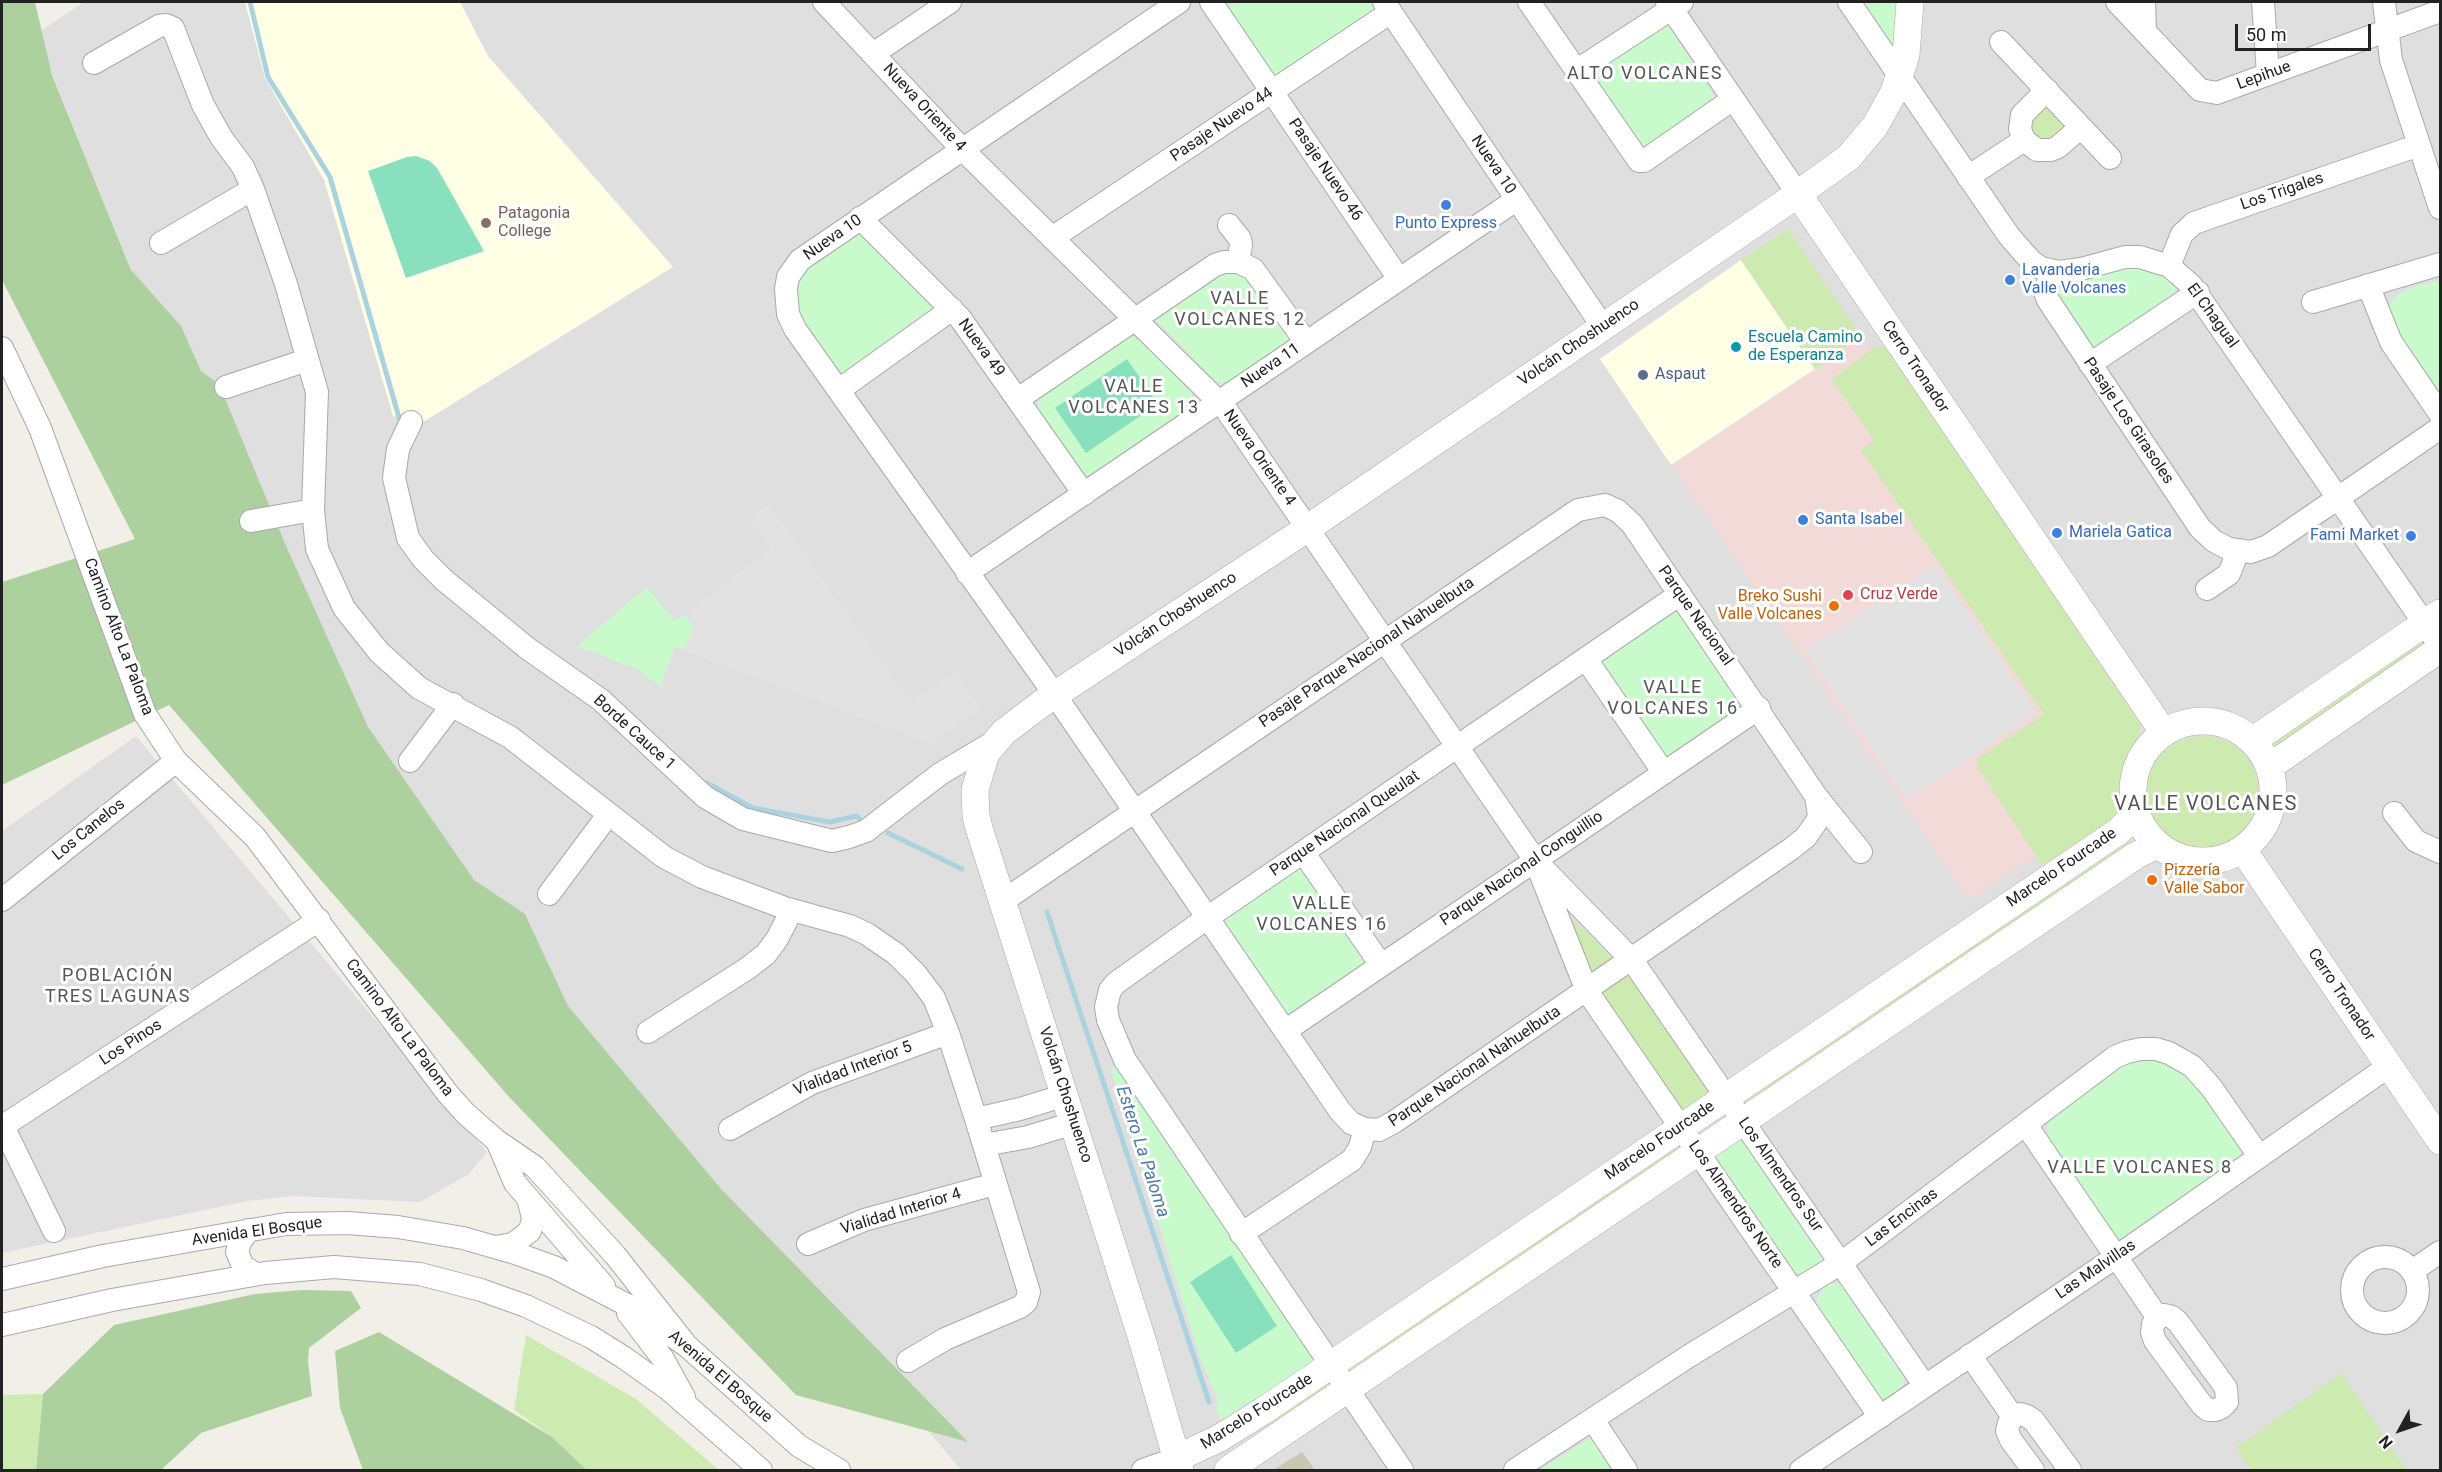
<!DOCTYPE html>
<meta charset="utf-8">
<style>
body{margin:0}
#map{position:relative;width:2442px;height:1472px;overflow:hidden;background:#f2efe9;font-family:Roboto,sans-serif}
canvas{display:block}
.frame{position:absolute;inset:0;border:3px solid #222;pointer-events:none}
.north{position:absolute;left:2370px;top:1400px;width:60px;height:60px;-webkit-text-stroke:4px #fff;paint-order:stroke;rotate:230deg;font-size:16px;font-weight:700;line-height:24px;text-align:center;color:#222}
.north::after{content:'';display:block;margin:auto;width:21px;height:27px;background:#222;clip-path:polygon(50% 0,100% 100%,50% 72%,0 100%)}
.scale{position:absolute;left:2235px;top:24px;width:136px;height:27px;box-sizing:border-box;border:3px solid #222;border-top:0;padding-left:8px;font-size:18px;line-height:21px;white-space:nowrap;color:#222;-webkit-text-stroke:4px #fff;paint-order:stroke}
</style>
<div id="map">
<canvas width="2442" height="1472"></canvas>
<div class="frame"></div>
<div class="north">N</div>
<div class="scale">50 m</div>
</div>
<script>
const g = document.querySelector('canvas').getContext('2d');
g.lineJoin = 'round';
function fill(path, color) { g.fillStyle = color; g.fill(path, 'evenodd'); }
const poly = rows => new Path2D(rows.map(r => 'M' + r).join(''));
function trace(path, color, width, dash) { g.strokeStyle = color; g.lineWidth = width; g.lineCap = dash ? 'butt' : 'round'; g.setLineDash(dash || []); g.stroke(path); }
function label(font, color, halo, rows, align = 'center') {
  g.font = font + ' Roboto,sans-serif'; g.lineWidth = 6; g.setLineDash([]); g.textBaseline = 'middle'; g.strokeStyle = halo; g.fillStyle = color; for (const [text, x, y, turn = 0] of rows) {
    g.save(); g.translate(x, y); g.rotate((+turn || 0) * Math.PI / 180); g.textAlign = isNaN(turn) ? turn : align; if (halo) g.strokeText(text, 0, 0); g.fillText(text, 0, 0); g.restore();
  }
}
fill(poly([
 [84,2,2440,2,2440,1470,961,1470,848,1335,668,1151,510,927,351,723,183,398,36,34],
 [136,736,487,1152,469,1174,420,1202,293,1196,247,1201,2,1253,2,831]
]), '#e0dfdf');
fill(poly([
 [1861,336,2128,726,2104,810,1969,900,1671,465]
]), '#f2dad9');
fill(poly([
 [245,2,460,2,488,56,673,267,425,421,393,416,324,180,265,78],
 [1741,260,1815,369,1671,465,1600,359]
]), '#ffffe5');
fill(poly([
 [1302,1452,1315,1470,1273,1470]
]), '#c7c7b4');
fill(poly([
 [2047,106,2063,121,2064,127,2063,132,2040,145,2025,119],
 [1788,229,1861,336,1815,369,1741,260],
 [1875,347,1883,347,1891,353,2141,725,2137,744,2126,760,2121,774,2122,812,2117,819,2044,868,1977,766,1977,759,2044,714,1861,450,1874,440,1832,380],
 [2421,636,2428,642,2278,747,2272,745,2271,742],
 '2147 792a56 56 0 1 1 112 0a56 56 0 1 1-112 0Z',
 [2129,838,2133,842,1745,1106,1742,1100],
 [1575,921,1613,959,1593,973,1573,926],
 [1623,977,1632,977,1710,1091,1709,1096,1686,1110,1682,1109,1606,998,1606,989],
 [1675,1146,1678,1150,1354,1374,1348,1372,1347,1364],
 [526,1335,636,1399,719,1470,587,1470,552,1437,514,1410],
 [2341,1373,2407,1470,2251,1470,2236,1448],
 [1324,1382,1330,1387,1274,1427,1270,1425,1269,1420],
 [43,1394,36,1470,2,1470,2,1395]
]), '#cdebb0');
fill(poly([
 [2,2,35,2,52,75,131,270,181,326,201,371,219,384,286,546,368,727,474,880,525,914,568,1006,722,1190,968,1442,796,1395,510,1098,169,705,2,785,2,582,135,539,2,280],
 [302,1290,351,1291,361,1308,309,1348,308,1361,312,1396,201,1433,161,1470,36,1470,43,1394,114,1325,255,1294],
 [379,1332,552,1437,587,1470,363,1470,340,1408,335,1351]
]), '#add19e');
fill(poly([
 [1217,2,1369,2,1376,12,1277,80],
 [1860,2,1898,2,1893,44,1891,46],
 [1664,25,1669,27,1716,98,1643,152,1591,74],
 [861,231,937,309,848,375,840,375,797,314,796,286,805,268],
 [2149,267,2177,285,2173,296,2097,353,2049,291,2053,283,2111,268],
 [1244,271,1291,331,1291,341,1229,382,1221,383,1215,380,1154,318,1212,273],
 [2440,280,2440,405,2386,311,2396,296,2410,288],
 [1125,336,1133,337,1142,342,1189,390,1193,396,1193,403,1189,411,1084,478,1038,411,1038,402,1040,395],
 [647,587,674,621,684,614,694,628,683,650,675,647,662,682,662,688,639,670,577,646],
 [1676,605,1747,710,1665,765,1594,661],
 [1298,863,1373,964,1288,1022,1218,918],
 [2153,1056,2188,1072,2244,1153,2242,1160,2128,1239,2121,1240,2115,1235,2048,1137,2047,1127,2052,1116,2118,1066],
 [1115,1066,1316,1356,1312,1369,1223,1427,1216,1408,1219,1402,1202,1363,1114,1081,1111,1070],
 [1741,1138,1823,1254,1821,1267,1805,1276,1791,1270,1715,1158,1718,1150],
 [1831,1283,1841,1284,1903,1371,1905,1378,1901,1389,1889,1398,1882,1399,1876,1395,1817,1308,1817,1297,1824,1288],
 [1593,1436,1615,1470,1540,1470]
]), '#c8facc');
fill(poly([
 [416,156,430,161,437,168,484,251,406,278,368,171,407,157],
 [1127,359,1158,404,1086,453,1055,408],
 [1231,1255,1277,1326,1236,1353,1190,1282]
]), '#88e0be');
fill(poly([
 [769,503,910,702,955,671,982,709,931,744,683,650,694,628,684,615,770,547,749,518],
 [1935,565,2037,712,1907,800,1805,650]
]), '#e2e2e2');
trace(poly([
 [250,2,268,77,330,177,400,421],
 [707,783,753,808,830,822,856,816,859,818],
 [888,833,962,869],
 [1047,912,1209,1402]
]), '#aad3df', 5);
const minor = poly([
 [824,2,962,149,1225,408,1535,860,1632,960,1925,1386],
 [1179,2,800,260,788,277,786,289,788,314,795,329,1055,695,1340,1111,1351,1123,1365,1129,1379,1130,1394,1122,1791,849,1806,837,1817,821,1819,815,1816,796],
 [1211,2,1399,279],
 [1384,2,1603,327],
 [1529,2,1639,161,1644,161,1733,99],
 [1667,2,1798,194],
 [1849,2,2009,236,2031,261,2041,268,2059,272,2081,269,2125,257,2140,257,2169,266,2191,285,2440,646],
 [2117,2,2200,90,2217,93,2440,11],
 [2144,2,2145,32],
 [2263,2,2268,74],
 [2384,2,2391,60,2440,208],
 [2001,42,2110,158],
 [873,54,950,2],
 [94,63,159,26,166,25,173,28,203,105,221,137,243,167,253,189,286,284,317,392,313,510,317,549,344,608,379,652,419,688,510,737,664,857,702,877,785,908,850,926,867,934,896,954,916,974,934,998,948,1033,976,1119,1029,1292,1026,1302,1020,1307,945,1339,908,1361],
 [1576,71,1682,2],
 [2047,90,2022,115,2020,129,2024,140,2037,150,2051,150,2058,147,2081,127],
 [1968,177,2024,140],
 [860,218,960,318,1084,494],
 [1229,225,1240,239,1241,245,1238,262],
 [1052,238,1391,12],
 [161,243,253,189],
 [2169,266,2182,234,2194,223,2419,145],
 [2050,271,2046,295,2048,300,2200,528,2214,541,2229,549,2251,552,2268,546,2440,428],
 [2368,285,2391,342,2440,414],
 [2313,302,2440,264],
 [2,348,40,428,145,714,176,761,255,837,448,1094,466,1114,497,1141,535,1167,615,1255,687,1346],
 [2090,364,2198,292],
 [226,387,307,360],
 [839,390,952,309],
 [1018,399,1215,265,1224,262,1238,262,1253,269,1306,342],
 [411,422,398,449,394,478,408,538,423,559,444,580,527,648,601,700,705,797,743,819,832,841,849,837,866,831,940,774,992,743],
 [251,521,313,510],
 [967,573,1516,200],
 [2207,589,2229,574,2238,551],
 [1586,659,1664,773],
 [410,761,453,704],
 [2394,813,2416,841,2440,852],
 [1303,852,1381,965],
 [1539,870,1587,991,1880,1417],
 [549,894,608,815],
 [2,900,176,761],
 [1003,901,1578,510,1605,505,1618,511,1632,524,1816,796,1861,852],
 [1285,1031,1759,708],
 [648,1032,748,968,766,954,777,939,792,910],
 [976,1119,1020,1109,1066,1095],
 [2,1124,54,1231],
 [2026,1125,2158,1318,2153,1324,2152,1332,2155,1341,2202,1405,2208,1410,2216,1410,2222,1407,2227,1402,2226,1388,2178,1322,2172,1317,2164,1315,2158,1318],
 [3,1126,319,920],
 [730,1129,812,1083,948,1033],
 [497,1141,515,1183,604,1286],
 [984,1145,1028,1137,1074,1123],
 [249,1230,240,1242,237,1252,243,1266,255,1274],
 [1241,1234,1352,1160,1360,1147,1365,1129],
 [808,1244,864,1220,995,1184],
 [495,1247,513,1244,530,1231,533,1218,528,1198],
 '2352 1290a33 33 0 1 1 66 0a33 33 0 1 1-66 0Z',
 [2412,1271,2440,1252],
 [2,1279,103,1256,286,1224,348,1223,398,1227,463,1238,515,1253,554,1267,629,1306,687,1346,799,1446,839,1470],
 [628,1313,663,1359,684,1397],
 [2,1325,112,1300,265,1273,334,1267,420,1274,481,1290,526,1306,591,1337,623,1357,668,1389,761,1470],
 [1970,1355,2013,1417],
 [1593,1420,1626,1470],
 [1143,1470,1177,1458],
 [1402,1470,1125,1060,1108,1020,1106,1007,1110,990,1116,983,1207,918,1680,594],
 [1515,1470,1689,1356,1841,1263,2115,1057,2127,1052,2141,1049,2156,1049,2169,1053,2192,1066,2211,1087,2259,1156],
 [1801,1470,2116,1257,2389,1066],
 [2033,1470,2011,1440,2007,1431,2009,1423,2013,1417,2020,1414,2027,1416,2034,1421,2070,1470]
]);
const tertiary = poly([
 [1798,194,2164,733],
 '2133 791a70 70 0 1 1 140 0a70 70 0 1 1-140 0Z',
 [2252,741,2440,613],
 [2269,767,2440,649],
 [2243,850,2440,1141],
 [1177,1458,1218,1439,1263,1411,2119,831,2136,813],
 [1180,1470,1142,1339,979,828,976,816,975,790,986,753,1004,732,1041,704,1308,528,1798,194,1849,157,1875,126,1894,92,1906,55,1910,2],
 [1228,1470,2135,856,2157,845]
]);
trace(minor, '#a9a9a9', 24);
trace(tertiary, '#a9a9a9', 28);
trace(minor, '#fff', 22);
trace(tertiary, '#fff', 27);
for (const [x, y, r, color] of [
 [1446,205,6,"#3f7fe0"],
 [486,223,6,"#8d6e63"],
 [2010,280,6,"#3f7fe0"],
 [1736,347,6,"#0f9aa8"],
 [1643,375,6,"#5c6f8a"],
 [1803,520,6,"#3f7fe0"],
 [2057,533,6,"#3f7fe0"],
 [2411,536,6,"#3f7fe0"],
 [1848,595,6,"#e0444e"],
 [1834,606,6,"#e8710a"],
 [2152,880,6,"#e8710a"]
]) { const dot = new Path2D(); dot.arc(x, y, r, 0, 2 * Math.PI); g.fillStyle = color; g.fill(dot); trace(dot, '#fff', 2); }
label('16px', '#222', '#fff', [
 ["Lepihue",2264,76,-20],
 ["Nueva Oriente 4",924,108,47],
 ["Pasaje Nuevo 44",1222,125,-34],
 ["Nueva 10",1493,165,56],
 ["Pasaje Nuevo 46",1325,170,56],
 ["Los Trigales",2282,192,-19],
 ["Nueva 10",833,238,-35],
 ["El Chagual",2212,316,54],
 ["Volcán Choshuenco",1579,343,-34],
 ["Nueva 49",981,348,54],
 ["Nueva 11",1271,366,-34],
 ["Cerro Tronador",1915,367,56],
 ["Pasaje Los Girasoles",2128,421,56],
 ["Nueva Oriente 4",1259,458,55],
 ["Volcán Choshuenco",1176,615,-33],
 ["Parque Nacional",1695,616,55],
 ["Camino Alto La Paloma",118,637,69],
 ["Pasaje Parque Nacional Nahuelbuta",1367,653,-34],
 ["Borde Cauce 1",634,733,42],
 ["Parque Nacional Queulat",1345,824,-34],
 ["Los Canelos",89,830,-39],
 ["Marcelo Fourcade",2062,868,-34],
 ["Parque Nacional Conguillio",1522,869,-34],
 ["Cerro Tronador",2341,995,56],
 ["Camino Alto La Paloma",399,1028,53],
 ["Los Pinos",131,1043,-33],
 ["Parque Nacional Nahuelbuta",1475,1067,-34],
 ["Vialidad Interior 5",853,1069,-21],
 ["Volcán Choshuenco",1065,1095,72],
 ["Marcelo Fourcade",1660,1141,-34],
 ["Los Almendros Sur",1780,1175,55],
 ["Los Almendros Norte",1735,1205,55],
 ["Vialidad Interior 4",901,1212,-17],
 ["Las Encinas",1902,1218,-37],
 ["Avenida El Bosque",257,1232,-8],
 ["Las Malvillas",2096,1270,-34],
 ["Avenida El Bosque",720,1377,41],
 ["Marcelo Fourcade",1257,1412,-32]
]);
label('16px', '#785e54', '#fff', [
 ["Patagonia",498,214],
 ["College",498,232]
], 'left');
label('16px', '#366cbe', '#fff', [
 ["Punto Express",1446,224,"center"],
 ["Lavanderia",2022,271],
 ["Valle Volcanes",2022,289],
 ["Santa Isabel",1815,520],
 ["Mariela Gatica",2069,533],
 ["Fami Market",2399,536,"right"]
], 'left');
label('16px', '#0d838f', '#fff', [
 ["Escuela Camino",1748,338],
 ["de Esperanza",1748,356]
], 'left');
label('16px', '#4e5e75', '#fff', [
 ["Aspaut",1655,375]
], 'left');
label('16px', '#be3a42', '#fff', [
 ["Cruz Verde",1860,595]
], 'left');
label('16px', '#c56008', '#fff', [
 ["Breko Sushi",1822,597],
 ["Valle Volcanes",1822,615],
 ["Pizzería",2164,871,"left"],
 ["Valle Sabor",2164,889,"left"]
], 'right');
g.letterSpacing = '1.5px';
label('18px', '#555', '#fff', [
 ["ALTO VOLCANES",1645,74],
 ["VALLE",1240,299],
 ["VOLCANES 12",1240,320],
 ["VALLE",1134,387],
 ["VOLCANES 13",1134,408],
 ["VALLE",1673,688],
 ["VOLCANES 16",1673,709],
 ["VALLE",1322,904],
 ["VOLCANES 16",1322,925],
 ["POBLACIÓN",118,976],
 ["TRES LAGUNAS",118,997],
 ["VALLE VOLCANES 8",2140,1168]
]);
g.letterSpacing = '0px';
label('italic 18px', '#4a7aab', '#fff', [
 ["Estero La Paloma",1142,1152,72]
]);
g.letterSpacing = '1.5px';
label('20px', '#555', '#fff', [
 ["VALLE VOLCANES",2206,805]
]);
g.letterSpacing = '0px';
</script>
